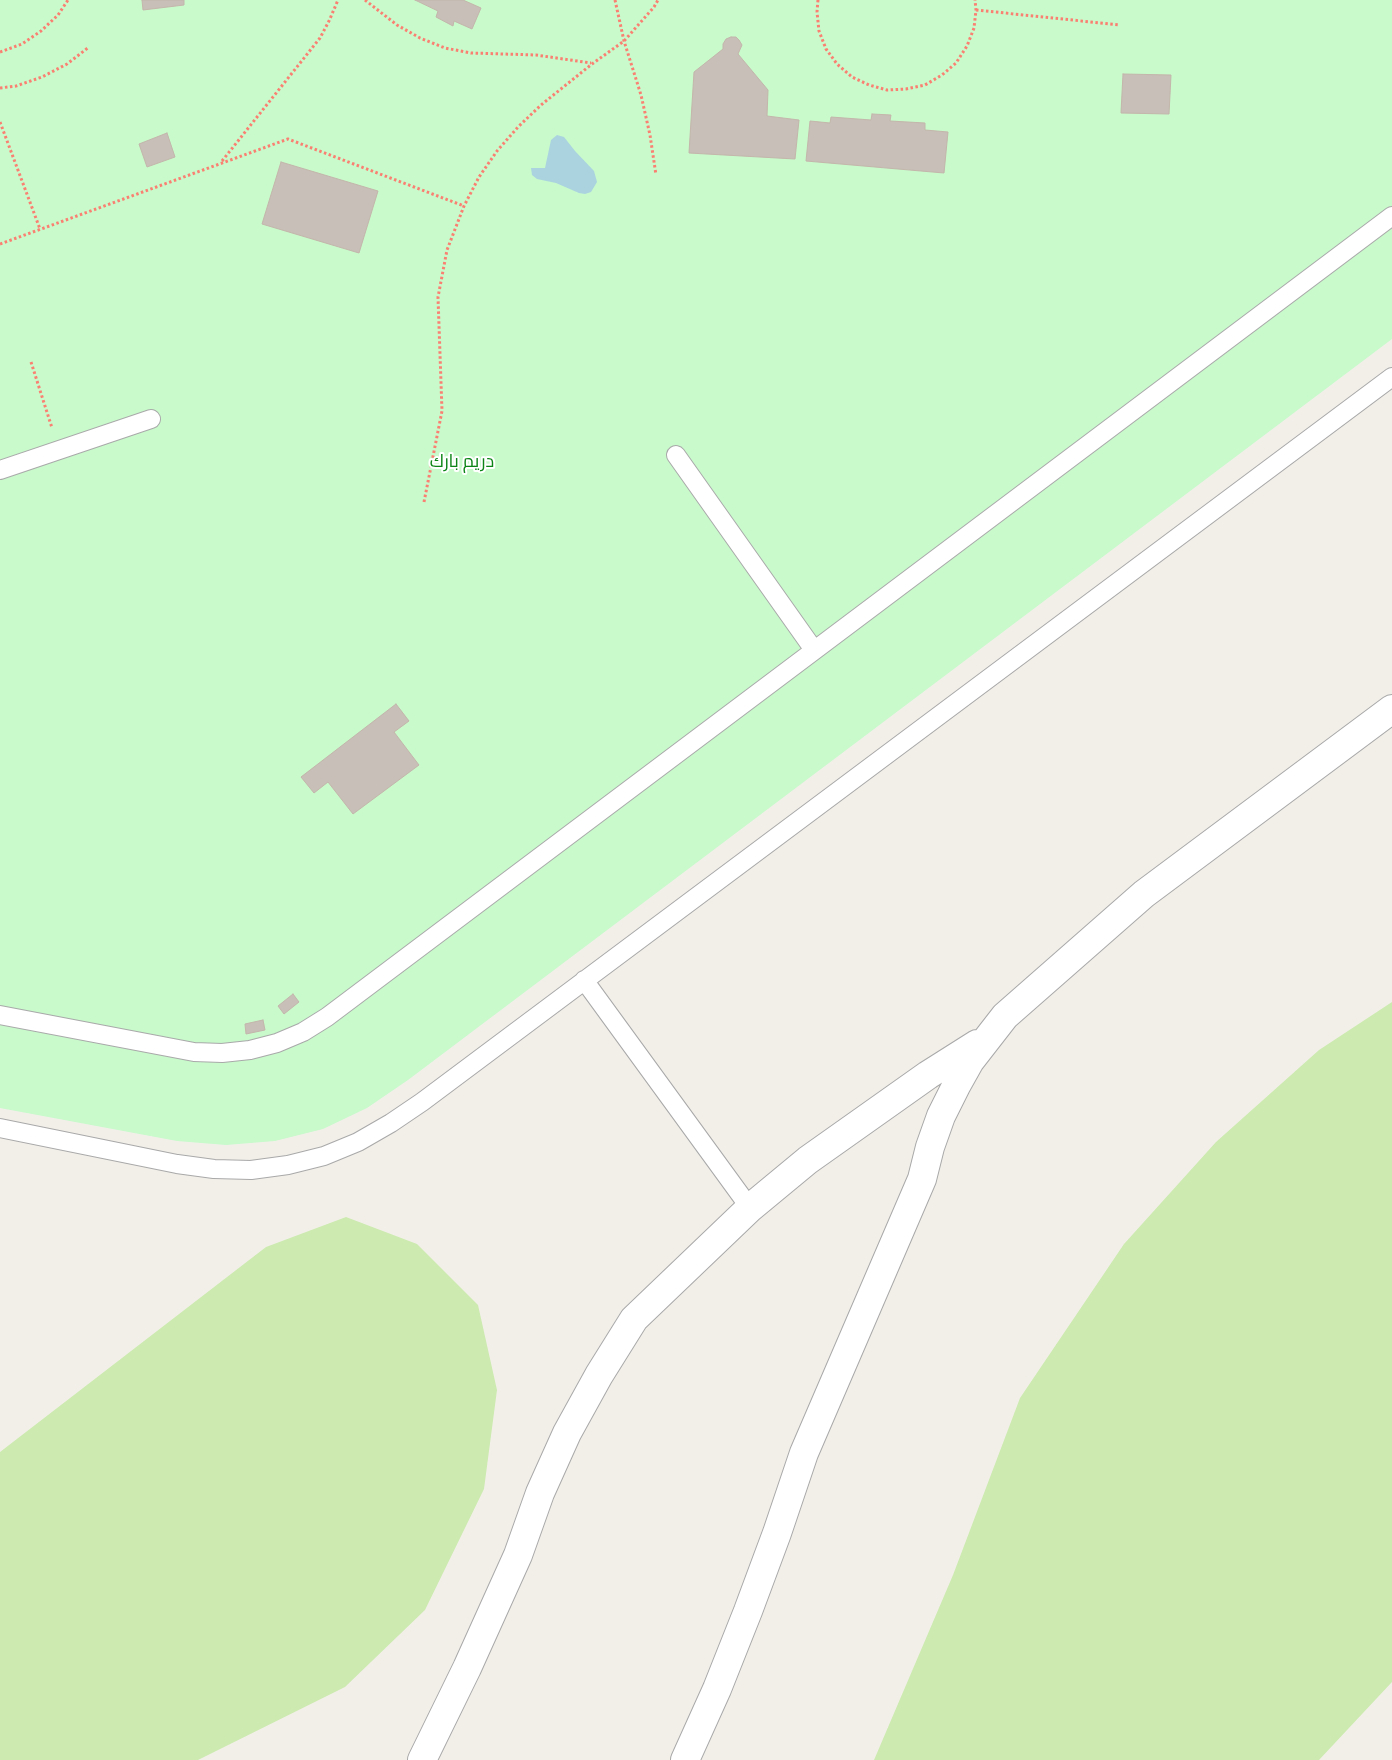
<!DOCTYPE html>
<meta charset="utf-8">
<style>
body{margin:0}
canvas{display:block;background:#f2efe9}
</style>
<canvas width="1392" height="1760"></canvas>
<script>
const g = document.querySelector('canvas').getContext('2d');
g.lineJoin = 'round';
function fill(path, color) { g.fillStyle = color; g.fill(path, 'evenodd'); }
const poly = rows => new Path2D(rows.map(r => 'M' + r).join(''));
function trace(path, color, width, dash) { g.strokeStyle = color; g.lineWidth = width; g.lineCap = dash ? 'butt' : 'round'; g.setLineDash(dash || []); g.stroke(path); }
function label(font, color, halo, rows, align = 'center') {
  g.font = font + ' Signika,Cairo,sans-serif'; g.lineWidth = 4; g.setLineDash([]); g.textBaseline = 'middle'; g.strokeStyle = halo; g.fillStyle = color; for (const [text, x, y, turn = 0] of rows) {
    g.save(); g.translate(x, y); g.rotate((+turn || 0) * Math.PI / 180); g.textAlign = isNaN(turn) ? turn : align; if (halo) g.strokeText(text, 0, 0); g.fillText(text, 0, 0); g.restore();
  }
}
fill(poly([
 [1392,1002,1392,1682,1319,1760,874,1760,953,1575,1020,1398,1124,1244,1216,1142,1319,1050],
 [346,1217,417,1244,478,1305,497,1390,484,1489,425,1610,345,1687,198,1760,0,1760,0,1452,266,1247]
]), '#cdebb0');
fill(poly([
 [0,0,1392,0,1392,339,408,1080,367,1108,323,1129,275,1141,226,1145,177,1141,0,1108]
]), '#c8facc');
fill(poly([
 [557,135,564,137,575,151,594,171,597,182,591,192,585,194,579,193,556,183,537,179,532,175,531,168,545,168,551,140]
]), '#aad3df');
const building = poly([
 [142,0,184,0,184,5,143,10,142,0],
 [415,0,463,0,481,8,472,29,454,21,453,26,436,17,438,11,415,0],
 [731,37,736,37,739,40,742,45,738,54,768,90,767,116,799,120,795,159,689,153,694,72,723,49,723,44,726,39,731,37],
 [1123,74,1171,75,1169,114,1121,113,1123,74],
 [872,114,891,115,890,121,925,123,925,130,948,132,944,173,806,161,810,121,830,123,831,117,871,120,872,114],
 [167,133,175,157,147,167,139,144,167,133],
 [281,162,378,191,359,253,262,224,281,162],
 [396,704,409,721,394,732,419,765,353,814,328,782,314,793,301,777,396,704],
 [293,994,299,1002,284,1014,278,1006,293,994],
 [263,1020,265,1030,246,1034,245,1024,263,1020]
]);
fill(building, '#c7bfb8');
trace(building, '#c4b6ab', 1);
const service = poly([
 [676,455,814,650],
 [0,470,151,419],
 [584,980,750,1208],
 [0,1015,194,1052,222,1053,250,1050,277,1043,303,1032,327,1017,1392,216],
 [0,1128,177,1164,214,1169,251,1170,288,1165,324,1156,358,1142,391,1123,422,1102,1392,377]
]);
const minor = poly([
 [422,1760,467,1668,518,1555,540,1493,567,1433,599,1375,634,1319,750,1208,808,1160,928,1075,977,1044],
 [685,1760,717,1689,748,1611,777,1533,804,1453,922,1179,930,1147,941,1116,956,1086,970,1061,1005,1016,1144,894,1392,709]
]);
trace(service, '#a9a9a9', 20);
trace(minor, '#a9a9a9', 30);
trace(poly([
 [365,0,397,25,420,38,445,48,471,53,536,55,591,63],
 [615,0,624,41,641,95,650,135,656,175],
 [818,0,817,12,819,31,826,49,837,64,852,77,869,85,887,90,906,89,925,85,942,75,956,63,967,46,974,28,976,10,975,0],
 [976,10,1120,25],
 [0,52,22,44,41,31,58,15,68,0],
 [0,88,16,86,42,77,67,64,89,47],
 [0,122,40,229],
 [222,161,320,38,329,21,338,0],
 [0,244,288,139,464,206],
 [31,362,52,428],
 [424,502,442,411,438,297,447,250,464,206,479,177,497,151,518,127,541,105,592,64,624,41,654,7,658,0]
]), '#fa8072', 3, [2.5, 2.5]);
trace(service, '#fff', 18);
trace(minor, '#fff', 28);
label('18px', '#0c8416', '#fff', [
 ["دريم بارك",462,462]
]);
</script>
